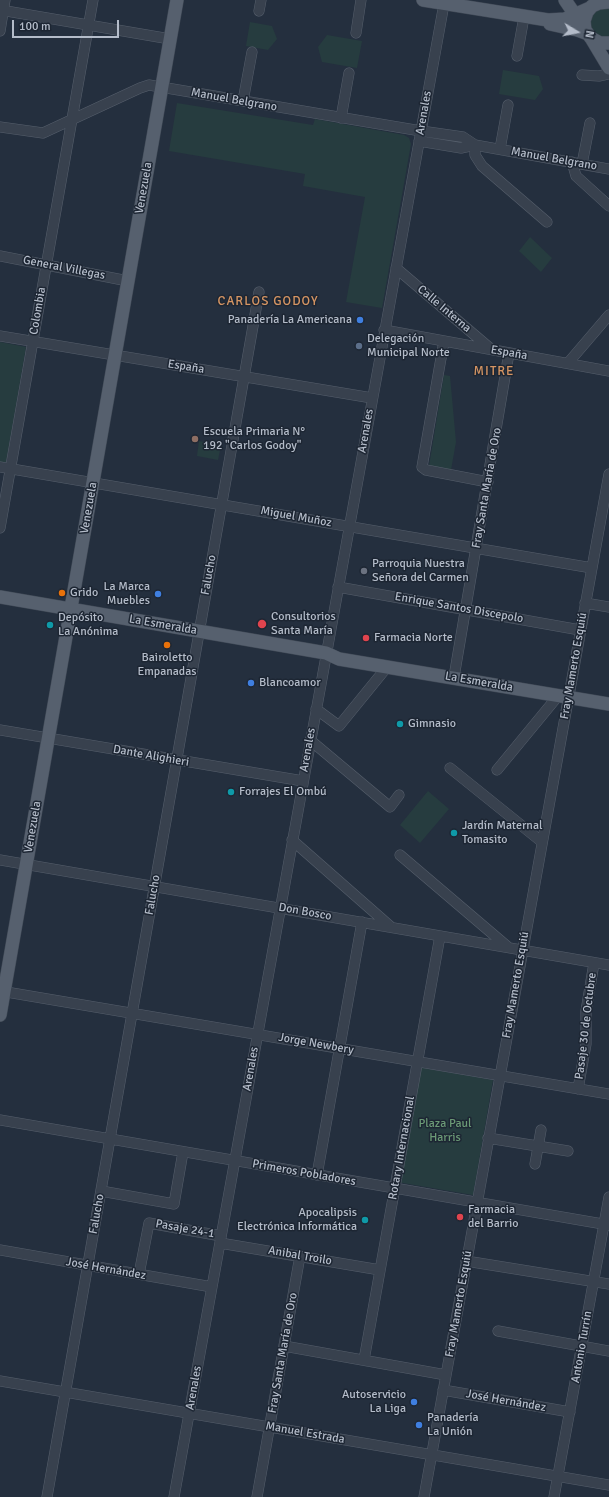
<!DOCTYPE html>
<meta charset="utf-8">
<style>
body{margin:0}
#map{position:relative;width:609px;height:1497px;overflow:hidden;background:#242f3e;font-family:Signika,sans-serif}
canvas{display:block}
.north{position:absolute;left:557px;top:12px;width:40px;height:40px;-webkit-text-stroke:3px #1d2633;paint-order:stroke;rotate:100deg;font-size:11px;font-weight:700;line-height:16px;text-align:center;color:#b4bcc9}
.north::after{content:'';display:block;margin:auto;width:14px;height:18px;background:#b4bcc9;clip-path:polygon(50% 0,100% 100%,50% 72%,0 100%)}
.scale{position:absolute;left:12px;top:20px;width:107px;height:18px;box-sizing:border-box;border:2px solid #b4bcc9;border-top:0;padding-left:5px;font-size:12px;line-height:14px;white-space:nowrap;color:#b4bcc9;-webkit-text-stroke:3px #1d2633;paint-order:stroke}
</style>
<div id="map">
<canvas width="609" height="1497"></canvas>
<div class="north">N</div>
<div class="scale">100 m</div>
</div>
<script>
const g = document.querySelector('canvas').getContext('2d');
g.lineJoin = 'round';
function fill(path, color) { g.fillStyle = color; g.fill(path, 'evenodd'); }
const poly = rows => new Path2D(rows.map(r => 'M' + r).join(''));
function trace(path, color, width, dash) { g.strokeStyle = color; g.lineWidth = width; g.lineCap = dash ? 'butt' : 'round'; g.setLineDash(dash || []); g.stroke(path); }
function label(font, color, halo, rows, align = 'center') {
  g.font = font + ' Signika,sans-serif'; g.lineWidth = 3; g.setLineDash([]); g.textBaseline = 'middle'; g.strokeStyle = halo; g.fillStyle = color; for (const [text, x, y, turn = 0] of rows) {
    g.save(); g.translate(x, y); g.rotate((+turn || 0) * Math.PI / 180); g.textAlign = isNaN(turn) ? turn : align; if (halo) g.strokeText(text, 0, 0); g.fillText(text, 0, 0); g.restore();
  }
}
fill(poly([
 [609,6,609,39,604,40,591,32,589,16,592,12],
 [250,22,272,26,277,39,268,50,246,46],
 [327,35,362,41,357,68,322,62,318,47],
 [503,70,539,76,543,89,535,100,499,94],
 [177,103,313,125,315,119,404,135,409,138,411,144,382,308,346,302,365,197,303,186,305,174,169,151],
 [530,237,552,258,541,272,519,251],
 [0,342,26,347,6,463,0,462],
 [444,375,450,376,456,442,451,470,429,466],
 [199,441,221,445,218,460,197,456],
 [428,791,449,809,420,843,400,825],
 [417,1067,493,1080,473,1195,397,1182]
]), '#263c3f');
const minor = poly([
 [0,10,170,39],
 [259,11,261,0],
 [0,31,5,0],
 [356,33,361,0],
 [517,56,524,17],
 [582,75,599,76,609,74],
 [243,101,252,52],
 [341,118,349,73],
 [0,127,43,133,140,88,149,85,421,131,463,137,475,145],
 [419,141,461,148,475,145,609,169],
 [475,145,475,155,482,166,547,222],
 [500,149,508,105],
 [572,162,576,176,609,206],
 [582,164,590,123],
 [0,256,128,281],
 [396,268,491,349],
 [384,330,609,371],
 [0,336,372,398],
 [444,341,422,467,426,470,488,482],
 [568,363,609,315],
 [0,467,592,568],
 [0,528,93,0],
 [338,587,580,630],
 [585,603,609,607],
 [455,671,509,353],
 [316,709,339,726,387,667],
 [0,730,303,781],
 [310,740,390,807,399,795],
 [450,768,542,842],
 [497,770,558,696],
 [292,840,391,927],
 [400,855,508,947],
 [0,860,609,965],
 [0,991,609,1094],
 [578,1089,586,1044,586,1011,594,963],
 [0,1120,609,1225],
 [488,1138,568,1151],
 [535,1164,541,1130],
 [317,1175,362,922],
 [101,1191,174,1204,183,1152],
 [220,1243,380,1270],
 [0,1250,212,1287],
 [466,1261,609,1284],
 [139,1274,149,1223,221,1236],
 [498,1331,609,1351],
 [284,1346,446,1375],
 [364,1360,440,936],
 [0,1381,609,1485],
 [443,1390,570,1412],
 [47,1497,259,292],
 [174,1497,444,4],
 [257,1497,300,1256],
 [424,1497,609,474],
 [554,1497,609,1197]
]);
const major = poly([
 [423,0,548,20,565,19,590,8],
 [565,0,580,22],
 [609,2,599,3,592,6,587,12,584,21,585,30,591,38,600,43,609,43],
 [550,24,577,30,588,34],
 [591,38,609,68],
 [0,597,326,653,339,659,609,704],
 [0,1015,177,0]
]);
trace(minor, '#565f6c', 11);
trace(major, '#414a57', 14);
trace(minor, '#38414e', 10);
trace(major, '#56606e', 13);
for (const [x, y, r, color] of [
 [360,320,4,"#3f7fe0"],
 [359,346,4,"#5c6f8a"],
 [195,439,4,"#8d6e63"],
 [364,571,4,"#6b7280"],
 [62,593,4,"#e8710a"],
 [158,594,4,"#3f7fe0"],
 [262,624,5,"#e0444e"],
 [50,625,4,"#0f9aa8"],
 [366,638,4,"#e0444e"],
 [167,645,4,"#e8710a"],
 [251,683,4,"#3f7fe0"],
 [400,724,4,"#0f9aa8"],
 [231,792,4,"#0f9aa8"],
 [454,833,4,"#0f9aa8"],
 [460,1217,4,"#e0444e"],
 [365,1220,4,"#0f9aa8"],
 [414,1402,4,"#3f7fe0"],
 [419,1425,4,"#3f7fe0"]
]) { const dot = new Path2D(); dot.arc(x, y, r, 0, 2 * Math.PI); g.fillStyle = color; g.fill(dot); trace(dot, '#1d2633', 1.5); }
label('12px', '#b4bcc9', '#1d2633', [
 ["Manuel Belgrano",234,100,10],
 ["Arenales",424,113,-80],
 ["Manuel Belgrano",554,159,10],
 ["Venezuela",144,188,-80],
 ["General Villegas",64,268,11],
 ["Calle Interna",444,309,40],
 ["Colombia",38,311,-80],
 ["España",509,353,10],
 ["España",186,367,9],
 ["Arenales",366,431,-80],
 ["Fray Santa María de Oro",487,488,-80],
 ["Venezuela",89,508,-80],
 ["Miguel Muñoz",296,517,10],
 ["Falucho",209,575,-80],
 ["Enrique Santos Discepolo",459,608,10],
 ["La Esmeralda",163,625,10],
 ["Fray Mamerto Esquiú",574,666,-80],
 ["La Esmeralda",479,682,10],
 ["Arenales",308,750,-80],
 ["Dante Alighieri",151,756,10],
 ["Venezuela",33,827,-80],
 ["Falucho",153,895,-80],
 ["Don Bosco",305,912,10],
 ["Fray Mamerto Esquiú",516,985,-80],
 ["Pasaje 30 de Octubre",586,1026,-83],
 ["Jorge Newbery",316,1044,10],
 ["Arenales",251,1069,-80],
 ["Rotary Internacional",402,1148,-80],
 ["Primeros Pobladores",304,1173,10],
 ["Falucho",97,1214,-80],
 ["Pasaje 24-1",185,1229,10],
 ["Anibal Troilo",300,1256,10],
 ["José Hernández",106,1269,10],
 ["Fray Mamerto Esquiú",459,1304,-80],
 ["Antonio Turrín",582,1347,-80],
 ["Fray Santa María de Oro",283,1353,-80],
 ["Arenales",194,1388,-80],
 ["José Hernández",506,1401,10],
 ["Manuel Estrada",305,1433,10]
]);
label('12px', '#b4bcc9', '#1d2633', [
 ["Panadería La Americana",352,320,"right"],
 ["Delegación",367,339],
 ["Municipal Norte",367,353],
 ["Escuela Primaria N°",203,432],
 ["192 \"Carlos Godoy\"",203,446],
 ["Parroquia Nuestra",372,564],
 ["Señora del Carmen",372,578],
 ["La Marca",150,587,"right"],
 ["Muebles",150,601,"right"],
 ["Grido",70,593],
 ["Consultorios",271,617],
 ["Santa María",271,631],
 ["Depósito",58,618],
 ["La Anónima",58,632],
 ["Farmacia Norte",374,638],
 ["Bairoletto",167,658,"center"],
 ["Empanadas",167,672,"center"],
 ["Blancoamor",259,683],
 ["Gimnasio",408,724],
 ["Forrajes El Ombú",239,792],
 ["Jardín Maternal",462,826],
 ["Tomasito",462,840],
 ["Farmacia",468,1210],
 ["del Barrio",468,1224],
 ["Apocalipsis",357,1213,"right"],
 ["Electrónica Informática",357,1227,"right"],
 ["Autoservicio",406,1395,"right"],
 ["La Liga",406,1409,"right"],
 ["Panadería",427,1418],
 ["La Unión",427,1432]
], 'left');
label('12px', '#6b9a76', '#1d2633', [
 ["Plaza Paul",445,1124],
 ["Harris",445,1138]
]);
g.letterSpacing = '1px';
label('13px', '#d59563', '#1d2633', [
 ["CARLOS GODOY",268,302],
 ["MITRE",494,372]
]);
g.letterSpacing = '0px';
</script>
